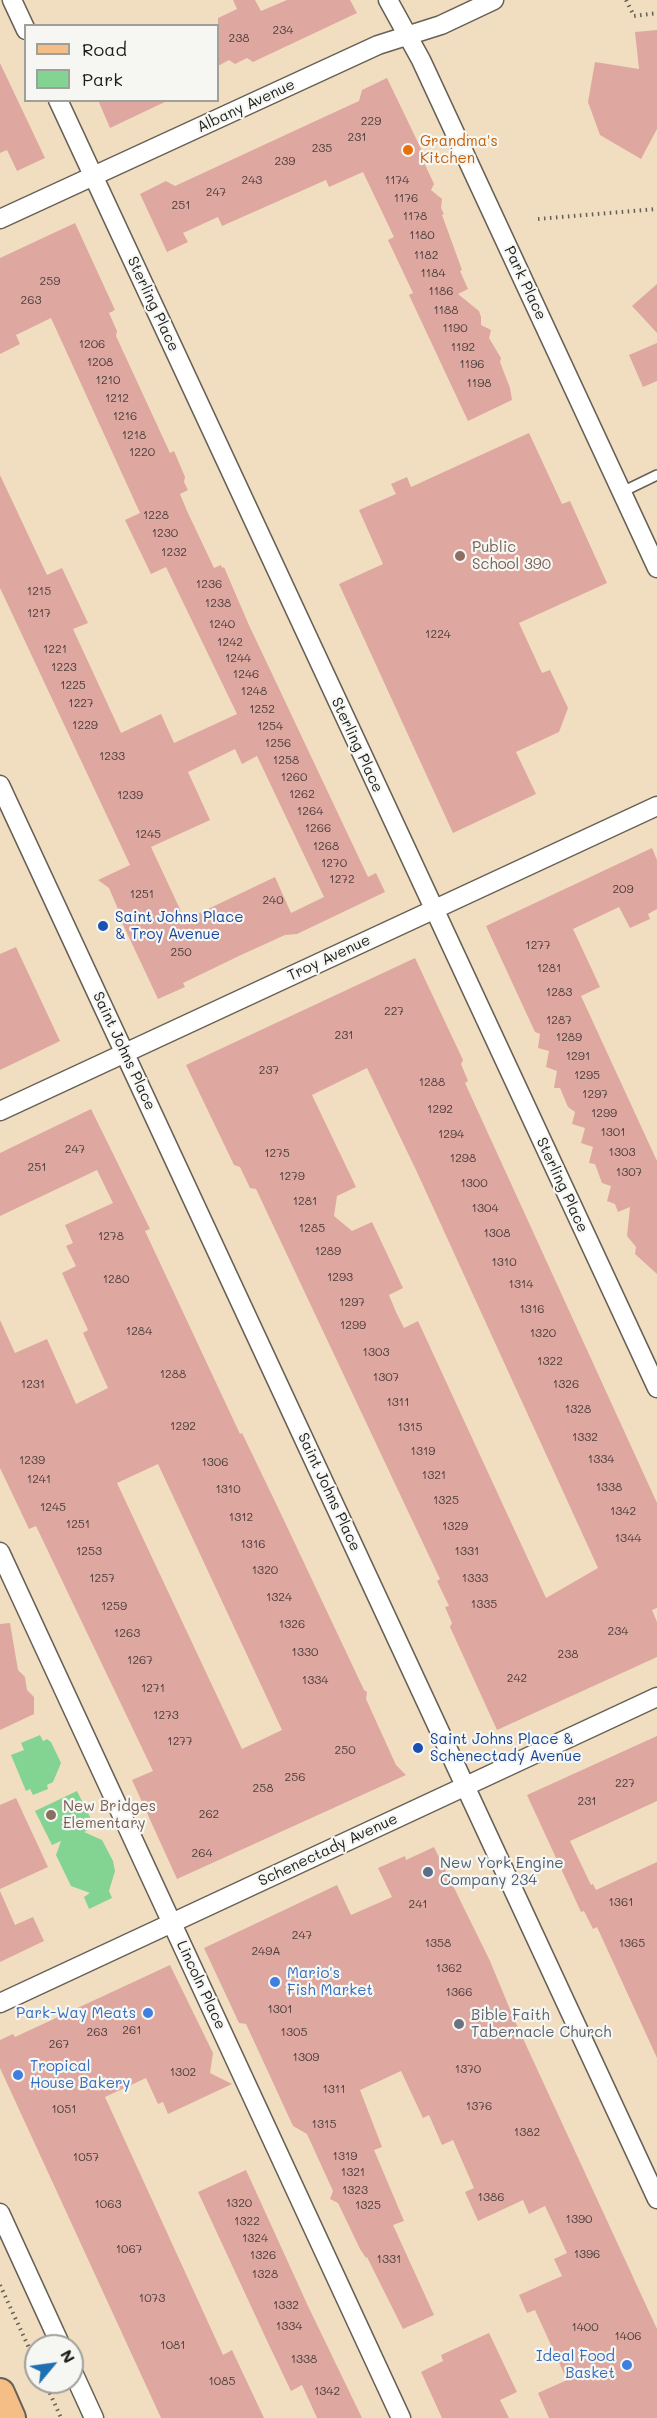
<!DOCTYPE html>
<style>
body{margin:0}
#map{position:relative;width:657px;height:2418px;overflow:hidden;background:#f1dec0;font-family:Mali,sans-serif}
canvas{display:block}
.legend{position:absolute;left:24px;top:24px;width:195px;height:78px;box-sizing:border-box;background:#f6f6f2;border:2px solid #9f9f9c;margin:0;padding:8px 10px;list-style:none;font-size:18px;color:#1c1c1c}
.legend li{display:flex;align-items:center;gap:12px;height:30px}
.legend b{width:30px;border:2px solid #9f9f9c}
.north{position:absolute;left:24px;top:2334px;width:60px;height:60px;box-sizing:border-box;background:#f6f6f2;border:2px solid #9f9f9c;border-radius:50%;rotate:61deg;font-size:16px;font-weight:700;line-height:24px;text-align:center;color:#1c1c1c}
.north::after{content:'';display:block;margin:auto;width:21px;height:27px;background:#1f6fb2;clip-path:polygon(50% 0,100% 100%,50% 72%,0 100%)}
</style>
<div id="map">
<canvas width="657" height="2418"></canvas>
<ul class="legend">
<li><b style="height:8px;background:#f6be87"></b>Road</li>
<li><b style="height:16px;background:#83d393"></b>Park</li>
</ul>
<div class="north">N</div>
</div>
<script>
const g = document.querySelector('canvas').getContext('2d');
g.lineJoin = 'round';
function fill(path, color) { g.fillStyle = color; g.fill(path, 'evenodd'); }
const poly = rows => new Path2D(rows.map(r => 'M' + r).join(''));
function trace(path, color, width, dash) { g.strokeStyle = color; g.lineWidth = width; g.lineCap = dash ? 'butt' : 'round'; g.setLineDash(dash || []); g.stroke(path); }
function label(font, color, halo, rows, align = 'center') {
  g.font = font + ' Mali,sans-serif'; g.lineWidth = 4.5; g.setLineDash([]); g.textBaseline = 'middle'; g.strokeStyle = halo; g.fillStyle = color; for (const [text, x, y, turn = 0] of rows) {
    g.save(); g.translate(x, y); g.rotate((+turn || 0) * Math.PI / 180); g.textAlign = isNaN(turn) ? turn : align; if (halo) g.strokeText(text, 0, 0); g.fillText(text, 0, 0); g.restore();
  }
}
fill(poly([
 [40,1735,43,1741,47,1739,51,1742,61,1763,53,1782,47,1785,48,1789,33,1795,30,1789,26,1791,11,1755,24,1750,21,1743],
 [77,1791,95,1827,84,1832,102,1840,113,1861,115,1871,109,1891,112,1898,89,1909,84,1897,90,1893,71,1886,56,1855,61,1841,52,1845,35,1811]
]), '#83d393');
fill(poly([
 [233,0,255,0,261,11,287,0,350,0,357,13,253,62,247,58,235,64,229,60,218,66,218,18,237,9],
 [657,30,657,129,641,159,600,135,588,102,595,62,639,69,635,32],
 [0,63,45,158,17,171,7,150,0,153],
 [387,78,424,155,421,156,434,184,431,190,442,199,441,208,444,214,442,215,462,270,460,271,468,289,458,294,479,311,481,317,481,325,491,330,489,338,501,358,500,362,510,388,512,400,468,421,409,295,413,293,388,240,394,237,363,172,329,187,326,180,222,226,218,217,183,233,188,242,167,252,140,194,166,181,175,186,335,112,359,101,362,90],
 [98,100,169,100,110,128],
 [75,223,115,310,109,313,117,331,116,336,170,453,174,451,185,477,184,482,188,490,180,494,187,511,214,568,221,565,222,568,224,567,248,623,368,877,376,873,385,892,297,934,285,935,241,955,183,983,185,987,158,999,119,916,121,916,109,888,98,880,130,865,0,588,0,475,47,575,62,568,88,623,73,629,121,733,161,714,174,743,237,714,166,567,151,574,125,520,140,513,51,318,16,335,20,344,0,354,0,258],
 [235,749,242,764,257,756,324,897,291,913,275,877,185,920,151,847,210,820,188,772],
 [657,284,657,333,632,306],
 [657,343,657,381,643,387,629,355],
 [529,433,562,504,570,501,607,583,519,623,542,673,550,670,568,708,559,732,516,752,536,794,453,833,339,584,383,564,359,510,396,494,391,484,407,477,411,487],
 [652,848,657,860,657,909,648,914,650,919,630,928,619,907,573,929,600,987,581,996,657,1161,657,1274,635,1254,636,1247,627,1236,630,1207,618,1212,615,1204,607,1201,611,1186,602,1183,595,1164,589,1163,593,1147,581,1143,585,1128,572,1124,575,1112,568,1107,560,1088,554,1088,557,1071,546,1067,549,1051,538,1048,540,1034,535,1032,486,926],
 [16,947,60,1041,0,1070,0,954],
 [415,958,463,1060,461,1064,468,1081,465,1083,657,1503,657,1608,652,1610,657,1622,657,1657,497,1730,450,1627,452,1623,445,1607,449,1606,437,1581,440,1579,405,1505,256,1189,250,1188,240,1167,234,1165,186,1065],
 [367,1068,416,1170,598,1568,546,1598,418,1321,404,1328,396,1312,389,1295,403,1288,372,1222,352,1231,334,1216,337,1196,356,1187,312,1095],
 [91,1109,150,1229,145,1231,240,1434,242,1433,281,1514,364,1690,367,1692,366,1699,396,1765,406,1775,177,1879,132,1780,153,1771,36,1526,29,1529,0,1468,0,1320,15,1353,47,1339,76,1404,108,1388,83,1333,88,1330,62,1273,76,1266,66,1246,73,1243,65,1225,113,1203,97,1170,0,1216,0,1153],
 [158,1464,282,1730,242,1749,117,1483],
 [10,1623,18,1670,25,1677,27,1690,34,1697,34,1714,0,1730,0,1624],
 [657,1736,657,1801,570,1841,591,1885,593,1884,596,1890,657,1862,657,2058,597,1927,593,1929,584,1911,581,1912,527,1795],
 [16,1798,48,1867,0,1889,0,1805],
 [434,1847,490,1961,514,2019,657,2329,657,2418,549,2418,538,2393,567,2380,535,2310,527,2313,519,2295,562,2276,554,2259,567,2253,545,2206,529,2214,523,2200,478,2221,465,2192,474,2188,453,2140,442,2145,429,2115,423,2118,401,2071,360,2090,382,2147,374,2150,404,2221,393,2225,434,2315,403,2329,367,2257,366,2258,360,2249,338,2203,330,2199,333,2191,307,2134,293,2126,246,2024,239,2023,204,1948,337,1885,351,1915,392,1897,378,1868,405,1856,406,1860],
 [0,1891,15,1925,33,1917,44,1941,0,1962],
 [170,1965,213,2053,210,2073,232,2084,168,2114,163,2102,158,2104,146,2078,105,2097,223,2355,232,2350,264,2418,161,2418,0,2068,0,2040,13,2034,15,2037],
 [246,2170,308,2306,362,2418,317,2418,302,2385,291,2391,269,2345,198,2192],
 [489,2333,517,2392,500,2400,509,2418,442,2418,421,2372,443,2361,441,2355]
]), '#dea7a0');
const service = poly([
 [622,492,657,475]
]);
const minor = poly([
 [12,0,26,30],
 [388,0,421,60,657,568],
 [58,100,657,1388],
 [0,219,378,45,441,25,494,0],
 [0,785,657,2199],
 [0,1111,657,806],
 [0,1552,401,2418],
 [0,2003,657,1697],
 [0,2213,61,2346],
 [72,2370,94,2418]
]);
const primary = poly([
 [0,2393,11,2418]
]);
trace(service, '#676055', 12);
trace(minor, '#676055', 21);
trace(primary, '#676055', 32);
trace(poly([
 [626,0,634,16,657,13],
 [538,219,657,209],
 [0,2285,36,2363],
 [45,2382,61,2418]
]), '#676055', 4, [1.5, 4.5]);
trace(service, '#fff', 9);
trace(minor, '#fff', 18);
trace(primary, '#f6be87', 28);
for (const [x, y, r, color] of [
 [408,150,6,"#e8710a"],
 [460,556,6,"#8d6e63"],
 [103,926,6,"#1a4fb4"],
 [418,1748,6,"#1a4fb4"],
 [51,1815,6,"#8d6e63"],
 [428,1872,6,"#5c6f8a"],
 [275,1982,6,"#3f7fe0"],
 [148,2013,6,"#3f7fe0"],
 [459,2024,6,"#6b7280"],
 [18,2075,6,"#3f7fe0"],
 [627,2365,6,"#3f7fe0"]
]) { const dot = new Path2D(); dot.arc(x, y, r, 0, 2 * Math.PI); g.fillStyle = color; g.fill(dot); trace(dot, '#f6f6f2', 2); }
label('12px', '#4c3f3d', null, [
 ["234",283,30],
 ["238",239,38],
 ["229",371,121],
 ["231",357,137],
 ["235",322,148],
 ["239",285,161],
 ["243",252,180],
 ["1174",397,180],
 ["247",216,192],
 ["1176",406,198],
 ["251",181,205],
 ["1178",415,216],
 ["1180",422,235],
 ["1182",426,255],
 ["1184",433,273],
 ["259",50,281],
 ["1186",441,291],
 ["263",31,300],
 ["1188",446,310],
 ["1190",455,328],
 ["1206",92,344],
 ["1192",463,347],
 ["1208",100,362],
 ["1196",472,364],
 ["1210",108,380],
 ["1198",479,383],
 ["1212",117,398],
 ["1216",125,416],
 ["1218",134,435],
 ["1220",142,452],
 ["1228",156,515],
 ["1230",165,533],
 ["1232",174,552],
 ["1236",209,584],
 ["1215",39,591],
 ["1238",218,603],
 ["1217",39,613],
 ["1240",222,624],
 ["1224",438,634],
 ["1242",230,642],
 ["1221",55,649],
 ["1244",238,658],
 ["1223",64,667],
 ["1246",246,674],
 ["1225",73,685],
 ["1248",254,691],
 ["1227",81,703],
 ["1252",262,709],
 ["1229",85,725],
 ["1254",270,726],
 ["1256",278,743],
 ["1233",112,756],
 ["1258",286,760],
 ["1260",294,777],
 ["1262",302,794],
 ["1239",130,795],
 ["1264",310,811],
 ["1266",318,828],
 ["1245",148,834],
 ["1268",326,846],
 ["1270",334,863],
 ["1272",342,879],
 ["209",623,889],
 ["1251",142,894],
 ["240",273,900],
 ["1277",538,945],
 ["250",181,952],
 ["1281",549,968],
 ["1283",559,992],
 ["227",394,1011],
 ["1287",559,1020],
 ["231",344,1035],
 ["1289",569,1037],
 ["1291",578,1056],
 ["237",269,1070],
 ["1295",587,1075],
 ["1288",432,1082],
 ["1297",595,1094],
 ["1292",440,1109],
 ["1299",604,1113],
 ["1301",613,1132],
 ["1294",451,1134],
 ["247",75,1149],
 ["1303",622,1152],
 ["1275",277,1153],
 ["1298",463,1158],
 ["251",37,1167],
 ["1307",629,1172],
 ["1279",292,1176],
 ["1300",474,1183],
 ["1281",305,1201],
 ["1304",485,1208],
 ["1285",312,1228],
 ["1308",497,1233],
 ["1278",111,1236],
 ["1289",328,1251],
 ["1310",504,1262],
 ["1293",340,1277],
 ["1280",116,1279],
 ["1314",521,1284],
 ["1297",352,1302],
 ["1316",532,1309],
 ["1299",353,1325],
 ["1284",139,1331],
 ["1320",543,1333],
 ["1303",376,1352],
 ["1322",550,1361],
 ["1288",173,1374],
 ["1307",386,1377],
 ["1231",33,1384],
 ["1326",566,1384],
 ["1311",398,1402],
 ["1328",578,1409],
 ["1292",183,1426],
 ["1315",410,1427],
 ["1332",585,1437],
 ["1319",423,1451],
 ["1334",601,1459],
 ["1239",32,1460],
 ["1306",215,1462],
 ["1321",434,1475],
 ["1241",39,1479],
 ["1338",609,1487],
 ["1310",228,1489],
 ["1325",446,1500],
 ["1245",53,1507],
 ["1342",623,1511],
 ["1312",241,1517],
 ["1251",78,1524],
 ["1329",455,1526],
 ["1344",628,1538],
 ["1316",253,1544],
 ["1253",89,1551],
 ["1331",467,1551],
 ["1320",265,1570],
 ["1257",102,1578],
 ["1333",475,1578],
 ["1324",279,1597],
 ["1335",484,1604],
 ["1259",114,1606],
 ["1326",292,1624],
 ["234",618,1631],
 ["1263",127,1633],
 ["1330",305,1652],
 ["238",568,1654],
 ["1267",140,1660],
 ["242",517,1678],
 ["1334",315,1680],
 ["1271",153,1688],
 ["1273",166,1715],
 ["1277",180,1741],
 ["250",345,1750],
 ["256",295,1777],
 ["227",625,1783],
 ["258",263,1788],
 ["231",587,1801],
 ["262",209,1814],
 ["264",202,1853],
 ["1361",621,1902],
 ["241",418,1904],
 ["247",302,1935],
 ["1358",438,1943],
 ["1365",632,1943],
 ["249A",266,1951],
 ["1362",449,1968],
 ["1366",459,1992],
 ["1301",280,2009],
 ["261",132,2030],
 ["263",97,2032],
 ["1305",294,2032],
 ["267",59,2044],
 ["1309",306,2057],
 ["1370",468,2069],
 ["1302",183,2072],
 ["1311",334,2089],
 ["1376",479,2106],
 ["1051",64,2109],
 ["1315",324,2124],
 ["1382",527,2132],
 ["1319",345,2156],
 ["1057",86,2157],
 ["1321",353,2172],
 ["1323",355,2190],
 ["1386",491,2197],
 ["1320",239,2203],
 ["1063",108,2204],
 ["1325",368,2205],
 ["1390",579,2219],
 ["1322",247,2221],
 ["1324",255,2238],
 ["1067",129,2249],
 ["1396",587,2254],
 ["1326",263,2255],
 ["1331",389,2259],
 ["1328",265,2274],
 ["1073",152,2298],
 ["1332",286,2305],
 ["1334",289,2326],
 ["1400",585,2327],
 ["1406",628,2336],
 ["1081",173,2345],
 ["1338",304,2359],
 ["1085",222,2381],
 ["1342",327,2391]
]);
label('15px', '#1c1c1c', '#f6f6f2', [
 ["Albany Avenue",246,106,-25],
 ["Park Place",525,283,65],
 ["Sterling Place",153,304,65],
 ["Sterling Place",357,745,65],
 ["Troy Avenue",329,958,-25],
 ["Saint Johns Place",124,1051,65],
 ["Sterling Place",562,1185,65],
 ["Saint Johns Place",329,1492,65],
 ["Schenectady Avenue",328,1850,-25],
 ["Lincoln Place",201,1985,65]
]);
label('15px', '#c56008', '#f6f6f2', [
 ["Grandma's",420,141],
 ["Kitchen",420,158]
], 'left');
label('15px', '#785e54', '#f6f6f2', [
 ["Public",472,547],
 ["School 390",472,564],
 ["New Bridges",63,1806],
 ["Elementary",63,1823]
], 'left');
label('15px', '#164399', '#f6f6f2', [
 ["Saint Johns Place",115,917],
 ["& Troy Avenue",115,934],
 ["Saint Johns Place &",430,1739],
 ["Schenectady Avenue",430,1756]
], 'left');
label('15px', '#4e5e75', '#f6f6f2', [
 ["New York Engine",440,1863],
 ["Company 234",440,1880]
], 'left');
label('15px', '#366cbe', '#f6f6f2', [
 ["Mario's",287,1973],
 ["Fish Market",287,1990],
 ["Park-Way Meats",136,2013,"right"],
 ["Tropical",30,2066],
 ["House Bakery",30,2083],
 ["Ideal Food",615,2356,"right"],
 ["Basket",615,2373,"right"]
], 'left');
label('15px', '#5b616d', '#f6f6f2', [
 ["Bible Faith",471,2015],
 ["Tabernacle Church",471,2032]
], 'left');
</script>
